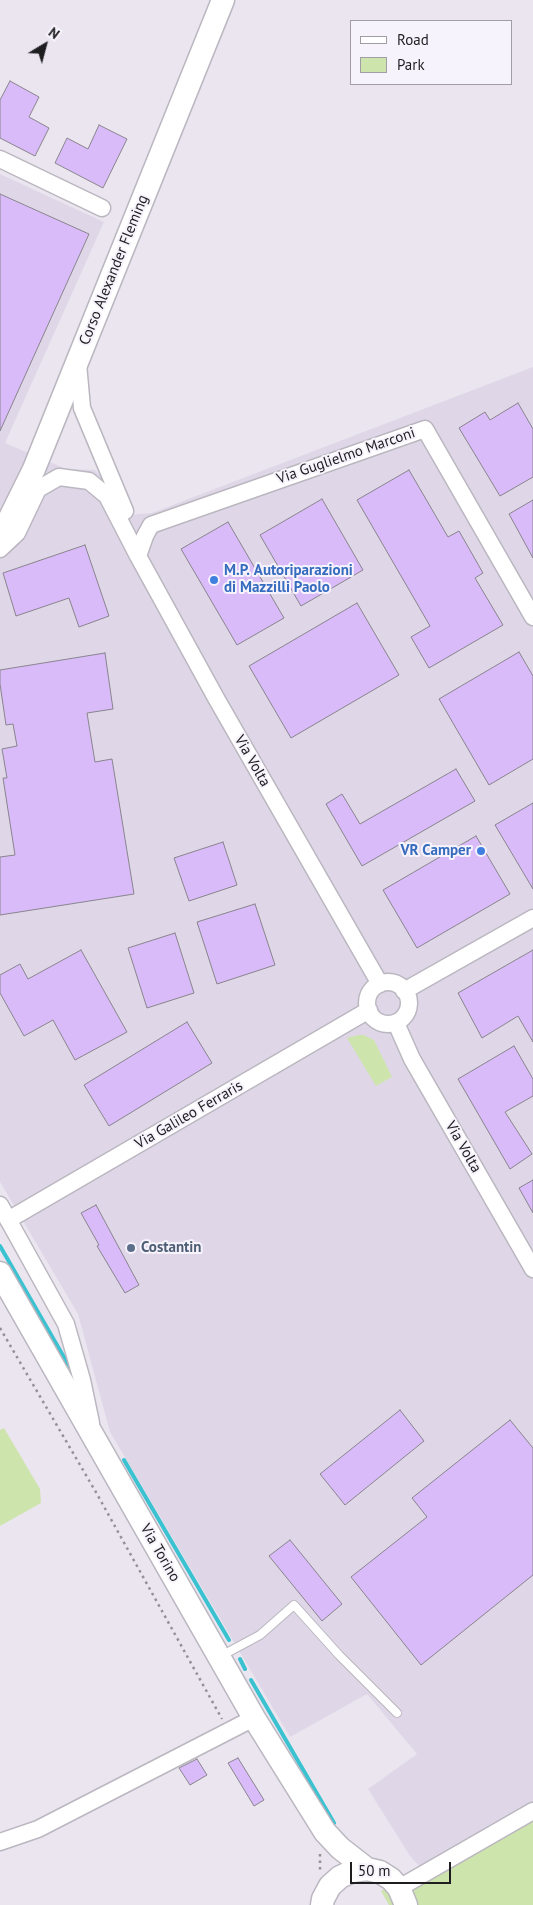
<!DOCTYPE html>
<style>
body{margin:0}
#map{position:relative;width:533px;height:1905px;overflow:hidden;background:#eae5ef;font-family:"PT Sans",sans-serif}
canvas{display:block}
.legend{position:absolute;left:350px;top:20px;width:162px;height:65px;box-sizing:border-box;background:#f7f3fc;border:1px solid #a09da4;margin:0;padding:6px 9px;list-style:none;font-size:15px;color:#1e1d20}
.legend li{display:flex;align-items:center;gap:10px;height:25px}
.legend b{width:25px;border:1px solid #a09da4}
.north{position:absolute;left:20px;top:20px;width:50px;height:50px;-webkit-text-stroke:4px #f7f3fc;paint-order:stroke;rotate:37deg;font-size:14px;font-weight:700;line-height:20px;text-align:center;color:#1e1d20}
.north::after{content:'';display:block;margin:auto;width:18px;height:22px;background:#1e1d20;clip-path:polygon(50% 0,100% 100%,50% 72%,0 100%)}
.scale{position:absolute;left:350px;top:1862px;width:101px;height:22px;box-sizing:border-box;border:2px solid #1e1d20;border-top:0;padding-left:6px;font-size:15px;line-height:18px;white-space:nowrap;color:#1e1d20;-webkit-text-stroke:4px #f7f3fc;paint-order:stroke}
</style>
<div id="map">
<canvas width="533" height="1905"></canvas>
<ul class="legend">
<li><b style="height:6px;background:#fff"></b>Road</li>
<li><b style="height:14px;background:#cee4ad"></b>Park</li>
</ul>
<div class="north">N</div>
<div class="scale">50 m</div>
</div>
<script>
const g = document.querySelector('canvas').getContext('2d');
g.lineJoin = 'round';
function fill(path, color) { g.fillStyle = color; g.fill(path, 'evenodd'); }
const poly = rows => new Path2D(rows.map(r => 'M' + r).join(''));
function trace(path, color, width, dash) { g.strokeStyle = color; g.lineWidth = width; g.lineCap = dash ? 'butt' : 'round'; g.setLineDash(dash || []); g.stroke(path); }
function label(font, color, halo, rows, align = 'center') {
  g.font = font + ' "PT Sans",sans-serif'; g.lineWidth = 4; g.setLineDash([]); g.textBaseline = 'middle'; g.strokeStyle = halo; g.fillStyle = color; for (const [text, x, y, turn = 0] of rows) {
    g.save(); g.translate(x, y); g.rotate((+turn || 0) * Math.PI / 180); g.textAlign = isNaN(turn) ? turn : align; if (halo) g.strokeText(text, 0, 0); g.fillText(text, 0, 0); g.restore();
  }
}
fill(poly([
 [0,174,104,222,5,443,66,469,95,470,116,491,129,515,152,513,533,367,533,1824,433,1881,410,1856,368,1789,417,1754,367,1694,290,1737,110,1432,78,1314,0,1182]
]), '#dfd7e7');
fill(poly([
 [358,1035,364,1035,374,1040,392,1077,376,1086,347,1038],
 [4,1428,40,1489,41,1503,0,1526,0,1430],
 [533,1803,533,1905,389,1905,381,1891]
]), '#cee4ad');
trace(poly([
 [0,1246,69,1366],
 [124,1460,229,1640],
 [240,1659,245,1669],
 [251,1680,334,1823]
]), '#3ac2d1', 4);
const building = poly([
 [10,81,39,97,29,117,49,128,35,156,0,138,0,100,10,81],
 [99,125,127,139,103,188,55,163,67,138,88,149,99,125],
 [0,194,89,234,0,431,0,194],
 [518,403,533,429,533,477,500,496,459,428,485,412,490,420,518,403],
 [409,470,448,537,459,531,483,573,475,578,503,625,429,668,411,637,430,626,357,500,409,470],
 [322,499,363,570,301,606,260,535,322,499],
 [533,500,533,558,509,514,533,500],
 [228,522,284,618,237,645,181,549,228,522],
 [85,545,109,616,79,627,69,598,16,616,3,573,85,545],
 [357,603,399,675,291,738,249,666,357,603],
 [519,652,533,676,533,759,489,785,439,699,519,652],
 [105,653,113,709,87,713,95,762,112,759,134,894,0,915,0,857,15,855,3,778,7,778,2,749,17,746,13,724,6,725,0,684,0,670,105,653],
 [456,769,475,801,362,866,326,804,342,794,360,824,456,769],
 [533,803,533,889,495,825,533,803],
 [476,836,510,894,417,948,383,890,476,836],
 [223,842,237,885,189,901,174,858,223,842],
 [255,904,275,965,217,984,197,922,255,904],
 [175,933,194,993,147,1008,128,948,175,933],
 [81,950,127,1032,75,1060,53,1020,24,1036,0,993,0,975,20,964,28,979,81,950],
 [533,950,533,1042,518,1016,482,1038,458,993,533,950],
 [187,1022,212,1063,109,1126,84,1085,187,1022],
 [514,1046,533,1079,533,1096,505,1112,532,1154,510,1169,458,1079,514,1046],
 [533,1180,533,1213,519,1188,533,1180],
 [96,1205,139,1285,125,1293,97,1246,99,1245,81,1213,96,1205],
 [400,1410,424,1441,345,1505,320,1474,400,1410],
 [510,1420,533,1448,533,1575,421,1665,351,1577,427,1517,412,1498,510,1420],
 [290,1540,342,1604,322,1621,269,1556,290,1540],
 [238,1758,264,1800,254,1806,228,1763,238,1758],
 [197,1759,207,1775,190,1785,179,1768,197,1759]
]);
fill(building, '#d9bbf9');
trace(building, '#89858d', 1);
const lane = poly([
 [221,1656,260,1635,294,1605,339,1655,397,1713]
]);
const street = poly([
 [0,159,102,208],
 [78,364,82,408,125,511],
 [0,549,17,533,38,489,59,477,89,481,107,496,138,556,216,698,380,984],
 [138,556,145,536,151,525,425,429,533,617],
 '367 1003a21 21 0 1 1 42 0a21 21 0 1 1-42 0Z',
 [404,991,533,918],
 [396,1023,412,1059,533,1269],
 [0,1205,66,1324,82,1380,91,1423],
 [8,1220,369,1010],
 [0,1842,38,1829,254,1718],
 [399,1888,533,1811]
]);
const secondary = poly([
 [0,538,34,469,223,0],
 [0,1273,254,1718,325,1832,340,1848,367,1869],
 [322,1905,323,1899,330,1886,340,1877,353,1871,367,1869,380,1872,391,1879,399,1888,406,1905]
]);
trace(lane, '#bbb7c0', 10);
trace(street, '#bbb7c0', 19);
trace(secondary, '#bbb7c0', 25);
trace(poly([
 [0,1328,97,1494,222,1719],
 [320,1854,320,1871]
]), '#949097', 2.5, [2.5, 4]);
trace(lane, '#fff', 8);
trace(street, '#fff', 16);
trace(secondary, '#fff', 22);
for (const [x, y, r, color] of [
 [214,580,5,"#3f7fe0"],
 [481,851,5,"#3f7fe0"],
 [131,1248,5,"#5c6f8a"]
]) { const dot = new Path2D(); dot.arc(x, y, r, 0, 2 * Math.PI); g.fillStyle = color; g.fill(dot); trace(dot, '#f7f3fc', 2); }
label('15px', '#1e1d20', '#f7f3fc', [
 ["Corso Alexander Fleming",114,270,-68],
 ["Via Guglielmo Marconi",346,456,-19],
 ["Via Volta",252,761,60],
 ["Via Galileo Ferraris",189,1115,-30],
 ["Via Volta",463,1147,60],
 ["Via Torino",160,1553,60]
]);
label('bold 15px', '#366cbe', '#f7f3fc', [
 ["M.P. Autoriparazioni",224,571],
 ["di Mazzilli Paolo",224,588],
 ["VR Camper",471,851,"right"]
], 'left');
label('bold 15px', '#4e5e75', '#f7f3fc', [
 ["Costantin",141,1248]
], 'left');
</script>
